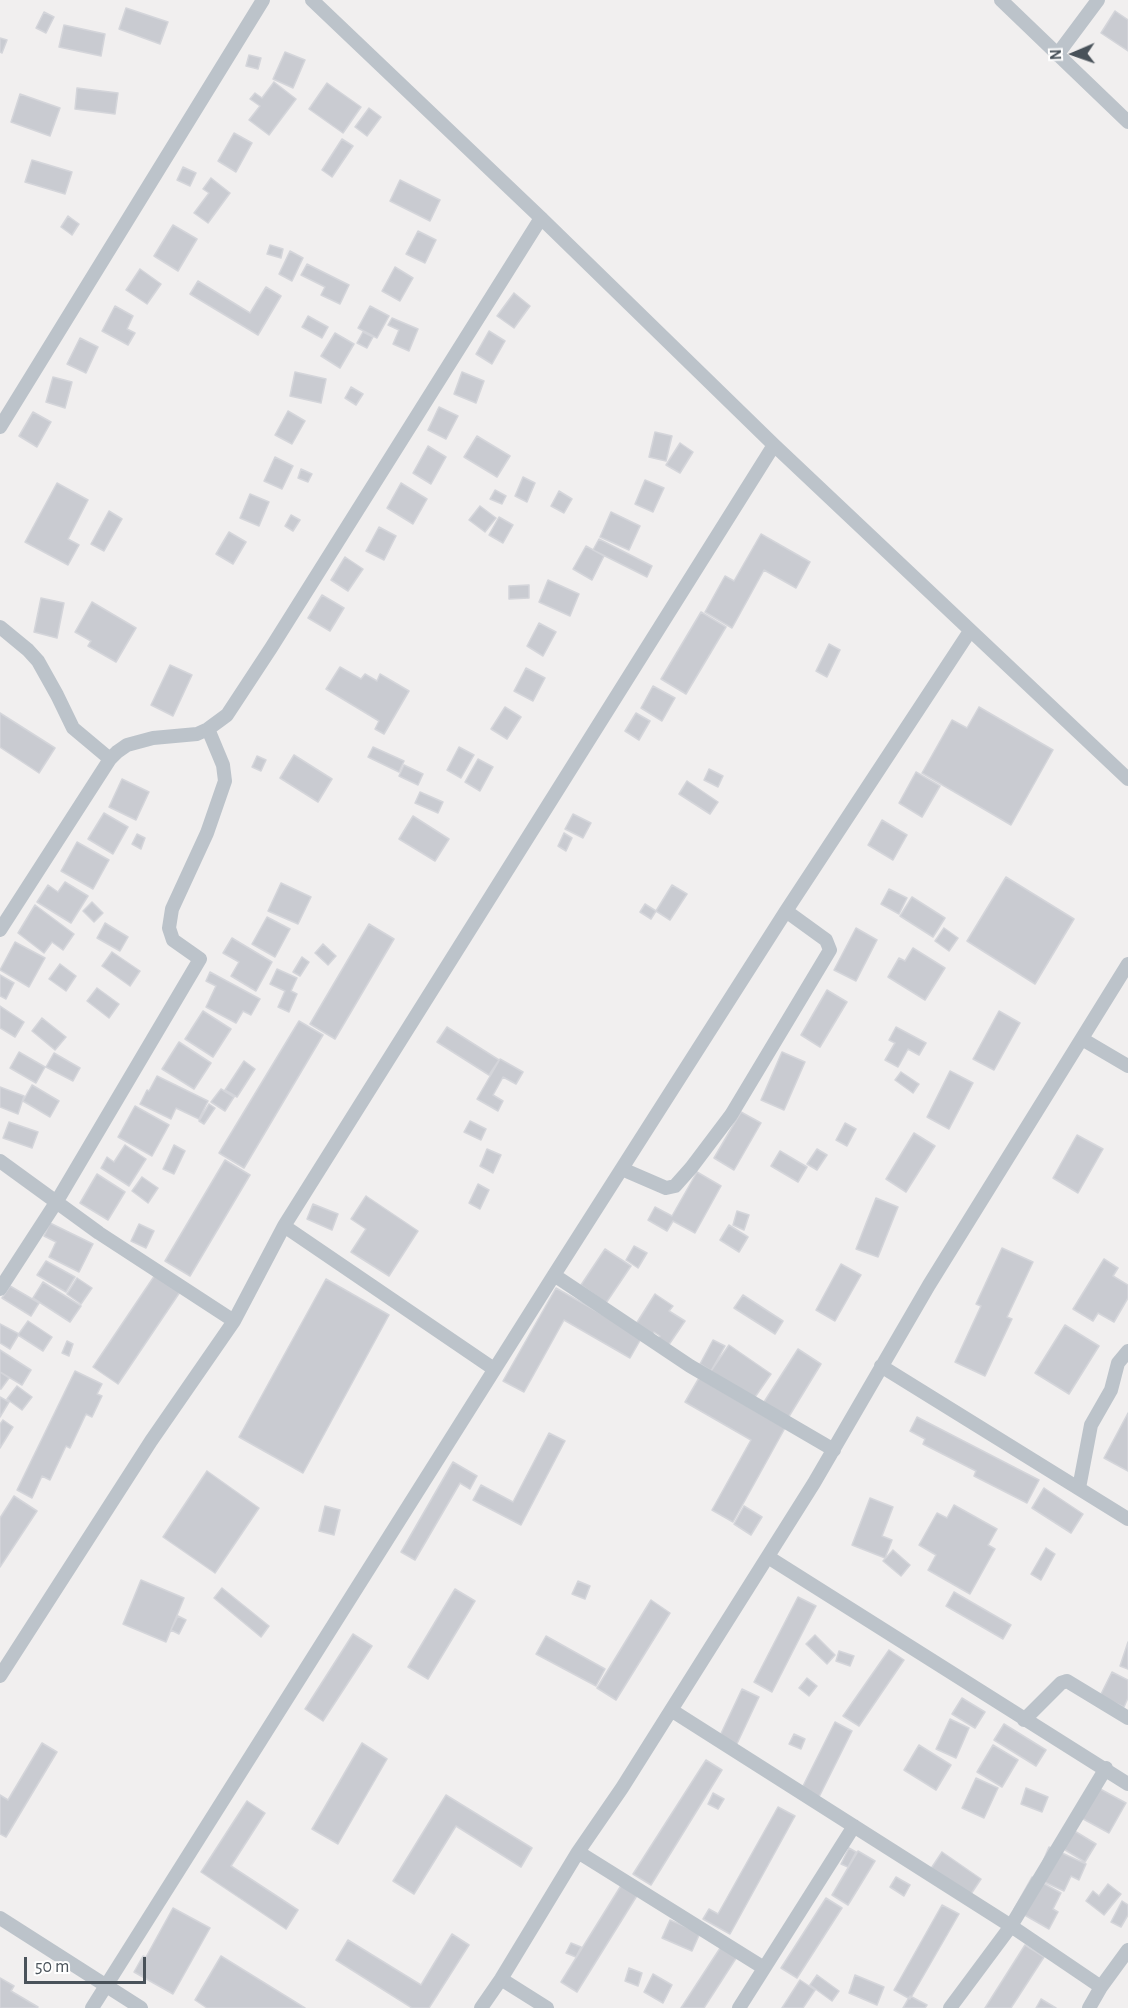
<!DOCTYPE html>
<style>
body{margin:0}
#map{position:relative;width:1128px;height:2008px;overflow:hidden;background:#f1efef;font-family:"Alegreya Sans",sans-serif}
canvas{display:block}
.north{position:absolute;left:1044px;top:24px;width:60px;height:60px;-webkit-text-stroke:4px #fff;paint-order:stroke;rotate:268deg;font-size:16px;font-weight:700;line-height:24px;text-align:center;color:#49525a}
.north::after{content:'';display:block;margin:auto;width:21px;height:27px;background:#49525a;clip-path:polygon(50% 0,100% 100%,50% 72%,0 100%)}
.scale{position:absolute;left:24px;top:1957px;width:122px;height:27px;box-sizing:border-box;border:3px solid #49525a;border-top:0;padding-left:8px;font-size:18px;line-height:21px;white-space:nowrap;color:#49525a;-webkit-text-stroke:4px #fff;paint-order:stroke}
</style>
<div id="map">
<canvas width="1128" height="2008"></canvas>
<div class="north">N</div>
<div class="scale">50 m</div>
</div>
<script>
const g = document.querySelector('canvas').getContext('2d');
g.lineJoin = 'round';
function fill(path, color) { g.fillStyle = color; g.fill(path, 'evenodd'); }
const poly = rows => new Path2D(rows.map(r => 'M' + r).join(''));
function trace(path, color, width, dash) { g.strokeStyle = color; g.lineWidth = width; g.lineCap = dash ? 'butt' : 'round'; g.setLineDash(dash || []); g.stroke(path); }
const building = poly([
 [126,8,168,22,160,44,119,29,126,8],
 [1115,11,1128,20,1128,51,1101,33,1115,11],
 [44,12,54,17,46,33,36,28,44,12],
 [64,25,105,34,101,56,59,47,64,25],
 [0,38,7,40,2,53,0,52,0,38],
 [285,52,305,60,293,88,273,79,285,52],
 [249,55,261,58,258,69,246,66,249,55],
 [274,82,296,99,269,135,249,120,260,106,250,99,255,93,262,98,274,82],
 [327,83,361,107,343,133,309,109,327,83],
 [77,88,118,93,115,114,75,109,77,88],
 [20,94,60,108,50,136,11,122,20,94],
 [369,108,381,117,367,136,355,127,369,108],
 [234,133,252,143,236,172,218,161,234,133],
 [342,139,353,146,332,177,322,170,342,139],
 [32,160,72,172,65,194,25,182,32,160],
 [183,167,196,173,190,186,177,180,183,167],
 [211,178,230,193,208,223,194,213,209,193,203,189,211,178],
 [400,180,440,200,430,221,390,201,400,180],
 [68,216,79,224,72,235,61,227,68,216],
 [173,225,197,239,178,271,154,256,173,225],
 [418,231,436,240,425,263,406,254,418,231],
 [270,245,283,249,281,258,267,254,270,245],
 [290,251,303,258,292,281,279,274,290,251],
 [307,264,349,285,340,304,321,295,325,287,301,275,307,264],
 [395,267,413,278,400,301,382,291,395,267],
 [140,269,161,284,147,304,126,290,140,269],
 [198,281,250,313,266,287,281,296,258,335,190,294,198,281],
 [514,293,530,306,514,328,497,316,514,293],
 [115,306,133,316,127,329,135,333,128,345,102,331,115,306],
 [370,306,389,316,377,338,358,328,370,306],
 [308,316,328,327,322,338,302,327,308,316],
 [392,318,418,329,409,351,393,344,399,330,388,325,392,318],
 [489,331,505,341,492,364,476,354,489,331],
 [363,332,373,337,367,348,357,343,363,332],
 [335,333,354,344,340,368,321,356,335,333],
 [80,338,98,347,86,373,67,364,80,338],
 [295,372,326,379,321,403,290,396,295,372],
 [462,372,484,381,476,403,454,394,462,372],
 [53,377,72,382,65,408,46,402,53,377],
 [351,387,363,394,356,405,345,398,351,387],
 [439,407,458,416,446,439,428,430,439,407],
 [288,411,305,421,292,444,275,435,288,411],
 [33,412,51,422,37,447,19,436,33,412],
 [655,432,672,436,666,461,649,457,655,432],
 [477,436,510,456,497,477,464,457,477,436],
 [680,443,693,452,680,473,666,465,680,443],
 [428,446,446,457,431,484,413,473,428,446],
 [275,457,293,466,282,489,264,481,275,457],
 [301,469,312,474,308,482,298,478,301,469],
 [523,477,535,483,527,502,515,496,523,477],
 [645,480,664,488,653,512,635,504,645,480],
 [57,483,88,500,68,539,79,545,68,565,25,542,57,483],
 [401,483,427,499,413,524,387,508,401,483],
 [495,490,506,496,502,504,490,499,495,490],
 [559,491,572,499,564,513,551,506,559,491],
 [250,494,269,502,259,526,240,518,250,494],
 [480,506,496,518,485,532,469,520,480,506],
 [109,511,122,519,104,551,91,544,109,511],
 [611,512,640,526,629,550,600,537,611,512],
 [291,515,300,520,293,531,285,526,291,515],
 [499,517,513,525,503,543,489,535,499,517],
 [379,527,396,536,384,560,366,551,379,527],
 [229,532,246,542,233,564,216,554,229,532],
 [761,534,810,562,796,588,764,570,732,628,705,612,725,576,734,581,761,534],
 [599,539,652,566,647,577,593,550,599,539],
 [586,546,604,556,592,580,573,569,586,546],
 [345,557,363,569,348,591,331,580,345,557],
 [548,580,579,594,570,616,539,602,548,580],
 [529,585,529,598,509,599,509,586,529,585],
 [322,595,344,608,330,631,308,618,322,595],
 [41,598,64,603,57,638,34,632,41,598],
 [92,602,136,628,116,662,88,646,91,641,75,632,92,602],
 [701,612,726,627,686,694,661,679,701,612],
 [539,623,556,632,543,656,527,646,539,623],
 [829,644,840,650,827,677,816,671,829,644],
 [170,665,192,675,173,716,151,705,170,665],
 [340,667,361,679,365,674,377,681,380,674,409,691,384,734,375,729,379,721,326,689,340,667],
 [526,668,545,678,533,701,514,691,526,668],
 [653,686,675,698,662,721,641,708,653,686],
 [505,707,521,717,507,739,491,729,505,707],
 [979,707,1053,750,1011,825,922,773,952,720,967,728,979,707],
 [0,713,55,748,39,773,0,747,0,713],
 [636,713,650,721,639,740,625,731,636,713],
 [373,747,404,761,399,772,368,757,373,747],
 [459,747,474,755,461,778,447,770,459,747],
 [294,755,332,779,318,802,280,778,294,755],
 [257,756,266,760,261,771,252,767,257,756],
 [478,759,493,767,480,791,465,782,478,759],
 [404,765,423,774,418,785,399,776,404,765],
 [709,769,723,776,718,787,704,780,709,769],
 [916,772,940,786,922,817,899,803,916,772],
 [122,779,149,792,136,820,109,807,122,779],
 [687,781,718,802,710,814,679,794,687,781],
 [420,792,443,802,438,813,415,803,420,792],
 [104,813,128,827,113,854,88,839,104,813],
 [573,814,591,823,583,838,565,829,573,814],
 [413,816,449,839,435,861,399,839,413,816],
 [882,820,907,835,893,860,868,845,882,820],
 [564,833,572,838,566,851,558,846,564,833],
 [137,834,145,838,141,849,132,844,137,834],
 [77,842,109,860,93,889,61,871,77,842],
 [1006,877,1074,919,1035,984,967,941,1006,877],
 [65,882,88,896,71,923,37,902,48,885,58,892,65,882],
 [281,883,311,897,298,924,268,911,281,883],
 [672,885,687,894,670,920,656,911,672,885],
 [889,889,907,898,899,914,881,904,889,889],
 [912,897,945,918,933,937,900,916,912,897],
 [92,902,103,913,94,922,83,911,92,902],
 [645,904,656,911,651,919,640,912,645,904],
 [35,905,74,934,63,950,52,942,44,953,18,933,35,905],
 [267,917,290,929,275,957,252,944,267,917],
 [105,923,128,937,120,951,97,938,105,923],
 [369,924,394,939,335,1039,310,1024,369,924],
 [856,928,877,940,856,981,834,970,856,928],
 [944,928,958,938,949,951,935,941,944,928],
 [232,938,272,962,256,991,231,976,239,962,223,953,232,938],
 [15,942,45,958,29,987,0,970,15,942],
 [323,944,336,956,328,965,315,953,323,944],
 [913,948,945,968,925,1000,888,977,899,958,905,961,913,948],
 [112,952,140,971,130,986,102,966,112,952],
 [302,957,309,962,300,976,293,972,302,957],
 [60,964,76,976,66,991,49,979,60,964],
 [277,969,297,978,291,991,297,994,289,1012,278,1007,285,991,270,984,277,969],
 [210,972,260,999,251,1015,243,1011,236,1023,206,1007,216,986,206,981,210,972],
 [0,975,14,983,6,999,0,996,0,975],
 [97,988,119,1004,109,1018,87,1001,97,988],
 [827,990,847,1002,820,1047,801,1035,827,990],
 [0,1006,24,1022,15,1037,0,1028,0,1006],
 [203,1011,231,1029,213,1057,185,1039,203,1011],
 [999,1011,1020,1023,994,1070,973,1059,999,1011],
 [42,1018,66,1037,55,1050,32,1031,42,1018],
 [299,1021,323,1035,244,1168,219,1153,299,1021],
 [447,1027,499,1060,489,1075,437,1042,447,1027],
 [896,1027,926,1043,919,1055,908,1049,898,1067,885,1060,895,1043,889,1040,896,1027],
 [179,1042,211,1063,194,1089,162,1069,179,1042],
 [19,1052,45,1067,36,1083,10,1068,19,1052],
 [782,1052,805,1062,784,1110,761,1100,782,1052],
 [54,1053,80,1068,73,1081,46,1067,54,1053],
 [500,1059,523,1072,516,1084,503,1077,493,1095,503,1101,498,1111,477,1099,500,1059],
 [244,1061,255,1069,237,1097,225,1090,244,1061],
 [950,1071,973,1083,949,1129,927,1117,950,1071],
 [901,1072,919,1084,913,1093,895,1080,901,1072],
 [157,1076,208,1101,199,1119,176,1108,171,1119,140,1104,147,1090,149,1091,157,1076],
 [32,1085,59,1101,50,1117,23,1101,32,1085],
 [0,1087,24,1096,18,1114,0,1107,0,1087],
 [221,1089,234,1097,225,1111,211,1102,221,1089],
 [209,1104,215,1108,204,1124,199,1121,209,1104],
 [135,1106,169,1125,152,1156,118,1137,135,1106],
 [741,1112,761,1123,734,1170,714,1158,741,1112],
 [470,1121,486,1129,481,1140,464,1132,470,1121],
 [9,1122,38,1132,32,1148,3,1138,9,1122],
 [845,1123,856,1129,847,1146,836,1140,845,1123],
 [914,1133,935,1146,906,1192,886,1179,914,1133],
 [1077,1135,1103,1149,1078,1193,1053,1178,1077,1135],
 [125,1145,146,1159,129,1186,101,1168,107,1157,114,1162,125,1145],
 [174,1145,185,1151,174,1174,163,1169,174,1145],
 [487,1149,501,1155,493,1173,480,1166,487,1149],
 [817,1149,827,1155,817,1170,807,1164,817,1149],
 [780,1151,807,1167,798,1182,771,1166,780,1151],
 [225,1160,250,1175,190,1276,165,1261,225,1160],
 [697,1172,721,1186,695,1233,673,1221,667,1231,648,1220,655,1207,672,1216,697,1172],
 [97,1174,125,1192,108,1220,80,1203,97,1174],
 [142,1177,158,1188,148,1203,132,1191,142,1177],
 [478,1184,489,1190,480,1209,469,1203,478,1184],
 [366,1196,418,1231,389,1276,351,1252,366,1229,351,1219,366,1196],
 [876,1198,898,1207,878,1257,856,1249,876,1198],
 [313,1204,338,1214,332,1230,307,1219,313,1204],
 [737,1211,749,1215,744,1230,733,1225,737,1211],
 [50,1223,93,1244,79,1272,49,1257,56,1242,44,1236,50,1223],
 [139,1224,154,1231,146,1248,131,1241,139,1224],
 [729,1225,748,1237,739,1252,720,1240,729,1225],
 [634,1246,647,1253,638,1268,626,1260,634,1246],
 [1002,1248,1033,1262,1007,1317,1012,1319,985,1376,955,1362,981,1306,976,1304,1002,1248],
 [605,1249,631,1266,606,1303,581,1285,605,1249],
 [1104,1259,1118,1268,1113,1276,1128,1285,1128,1298,1114,1322,1098,1313,1093,1321,1073,1309,1104,1259],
 [46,1261,75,1277,66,1292,37,1275,46,1261],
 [841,1264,861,1275,835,1321,816,1310,841,1264],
 [155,1275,180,1292,118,1384,93,1367,155,1275],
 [77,1278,92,1288,81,1304,67,1294,77,1278],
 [326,1279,389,1315,303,1473,239,1437,326,1279],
 [43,1282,81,1306,70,1322,33,1298,43,1282],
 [10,1286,39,1303,31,1316,2,1298,10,1286],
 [556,1288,642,1337,630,1358,564,1320,524,1392,503,1381,556,1288],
 [655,1294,673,1306,669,1311,685,1321,668,1346,658,1339,660,1336,654,1332,653,1335,636,1324,655,1294],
 [743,1295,783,1321,775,1334,734,1308,743,1295],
 [28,1321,52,1337,43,1351,18,1335,28,1321],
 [0,1324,19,1334,10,1349,0,1343,0,1324],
 [1065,1325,1099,1346,1069,1394,1035,1373,1065,1325],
 [713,1340,725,1346,711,1371,700,1364,713,1340],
 [67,1341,73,1344,69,1356,62,1353,67,1341],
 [729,1345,771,1374,753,1400,711,1371,729,1345],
 [798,1349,821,1364,788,1418,764,1402,798,1349],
 [0,1350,31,1370,22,1385,0,1372,0,1350],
 [75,1371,102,1384,97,1394,102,1396,92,1417,86,1414,70,1448,66,1446,50,1480,42,1476,32,1498,17,1490,75,1371],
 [0,1372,9,1378,1,1389,0,1389,0,1372],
 [699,1378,785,1428,733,1522,712,1510,751,1440,685,1402,699,1378],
 [17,1386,32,1397,22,1410,7,1399,17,1386],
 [0,1397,9,1402,0,1417,0,1397],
 [1128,1413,1128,1471,1104,1458,1128,1413],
 [917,1417,1039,1480,1027,1503,974,1476,976,1471,923,1444,925,1439,910,1431,917,1417],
 [3,1420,13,1427,0,1448,0,1424,3,1420],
 [549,1433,565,1441,521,1525,473,1500,481,1485,513,1502,549,1433],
 [453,1462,477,1476,470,1489,460,1483,415,1560,401,1552,453,1462],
 [207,1471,259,1508,215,1573,163,1537,207,1471],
 [1044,1488,1083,1514,1071,1533,1032,1508,1044,1488],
 [14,1496,37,1511,0,1567,0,1518,14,1496],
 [870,1498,893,1507,882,1536,892,1540,885,1558,852,1545,870,1498],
 [954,1505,997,1529,988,1545,995,1549,970,1594,928,1570,936,1555,919,1545,937,1513,947,1518,954,1505],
 [325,1506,340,1510,334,1535,319,1531,325,1506],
 [744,1506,762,1517,751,1535,734,1524,744,1506],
 [1046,1548,1055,1554,1041,1580,1031,1574,1046,1548],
 [893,1550,910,1565,901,1576,883,1561,893,1550],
 [141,1580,184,1598,166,1642,123,1624,141,1580],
 [578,1581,590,1586,585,1599,572,1594,578,1581],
 [222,1588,269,1626,261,1637,214,1598,222,1588],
 [455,1589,475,1601,428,1679,408,1667,455,1589],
 [954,1592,1011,1625,1003,1639,946,1606,954,1592],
 [798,1597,816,1606,772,1692,754,1682,798,1597],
 [651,1600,670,1613,616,1700,597,1688,651,1600],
 [178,1616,186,1620,179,1634,171,1630,178,1616],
 [353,1634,372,1646,323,1721,305,1709,353,1634],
 [815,1635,835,1655,827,1664,806,1644,815,1635],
 [546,1636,605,1669,596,1686,536,1654,546,1636],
 [1128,1642,1128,1669,1120,1666,1128,1642],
 [889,1650,904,1660,859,1726,843,1716,889,1650],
 [839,1651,854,1656,850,1666,836,1661,839,1651],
 [1112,1672,1128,1680,1128,1698,1124,1707,1100,1696,1112,1672],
 [807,1678,817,1686,809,1696,799,1688,807,1678],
 [742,1689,759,1697,734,1750,717,1742,742,1689],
 [962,1698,985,1712,975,1728,952,1714,962,1698],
 [950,1719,969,1728,956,1758,936,1749,950,1719],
 [835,1722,852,1731,816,1803,799,1794,835,1722],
 [1004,1724,1046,1750,1036,1766,994,1740,1004,1724],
 [794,1734,805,1739,801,1749,789,1744,794,1734],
 [42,1743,57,1752,6,1837,0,1834,0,1795,8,1800,42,1743],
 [362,1743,387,1759,338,1844,312,1829,362,1743],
 [919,1745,951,1765,936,1790,904,1770,919,1745],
 [993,1745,1018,1760,1002,1787,977,1772,993,1745],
 [706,1760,722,1770,651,1885,633,1874,706,1760],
 [976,1778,998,1788,984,1818,962,1808,976,1778],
 [1091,1784,1126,1803,1109,1833,1074,1814,1091,1784],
 [1026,1788,1048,1797,1042,1812,1021,1804,1026,1788],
 [713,1793,724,1799,718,1809,708,1804,713,1793],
 [446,1795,532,1848,521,1867,456,1826,414,1894,393,1881,446,1795],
 [247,1801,265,1813,231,1866,298,1910,286,1929,201,1872,247,1801],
 [778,1807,795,1816,730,1934,703,1919,709,1909,718,1914,778,1807],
 [1068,1827,1096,1844,1085,1862,1057,1845,1068,1827],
 [1049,1847,1086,1864,1079,1880,1071,1876,1064,1891,1036,1878,1049,1847],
 [849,1848,856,1852,848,1867,841,1864,849,1848],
 [858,1851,875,1861,848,1905,832,1895,858,1851],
 [942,1852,981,1879,965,1903,926,1876,942,1852],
 [896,1877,910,1885,904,1896,890,1887,896,1877],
 [1032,1877,1061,1893,1053,1909,1058,1912,1049,1929,1014,1909,1032,1877],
 [622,1884,638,1894,577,1992,561,1982,622,1884],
 [1108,1884,1121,1894,1104,1915,1086,1901,1093,1891,1099,1896,1108,1884],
 [826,1898,842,1908,797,1978,781,1968,826,1898],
 [1122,1901,1128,1905,1128,1915,1121,1927,1111,1922,1122,1901],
 [942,1905,959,1914,910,1999,894,1990,942,1905],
 [173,1908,210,1928,173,1994,134,1972,143,1956,146,1957,173,1908],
 [670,1920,700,1933,692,1951,662,1938,670,1920],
 [452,1934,469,1945,429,2008,412,2008,336,1960,348,1940,421,1985,452,1934],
 [726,1939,742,1949,704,2008,681,2008,726,1939],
 [571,1943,581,1947,576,1957,566,1953,571,1943],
 [1025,1945,1044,1957,1011,2008,985,2008,1025,1945],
 [221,1956,305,2008,207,2008,195,2000,221,1956],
 [629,1968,642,1973,638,1986,625,1981,629,1968],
 [653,1974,672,1985,663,2003,644,1992,653,1974],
 [817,1975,839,1991,832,2001,810,1985,817,1975],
 [855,1975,884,1987,877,2005,849,1993,855,1975],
 [0,1978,14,1986,11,1991,38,2007,37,2008,0,2008,0,1978],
 [800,1980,815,1990,803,2008,782,2008,800,1980],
 [910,1996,927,2005,925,2008,903,2008,910,1996],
 [1041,1999,1056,2008,1036,2008,1041,1999]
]);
fill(building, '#c9cbd1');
trace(building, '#d4d5da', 1.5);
trace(poly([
 [312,0,541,218,774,445,1128,779],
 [1001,0,1128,122],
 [1057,55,1098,0],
 [0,427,263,0],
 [0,627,28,650,38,661,57,695,73,728,110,759],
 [0,930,110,759,117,752,127,745,153,738,197,734,208,729,227,715,271,648,541,218],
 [1082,1039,1128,1066],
 [0,1161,99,1233,234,1321],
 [622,1169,666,1188,675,1186,691,1168,731,1115,830,950,826,940,786,911],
 [284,1226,494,1369],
 [554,1275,690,1366,834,1450],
 [0,1289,57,1201,200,959,173,940,169,928,172,909,207,833,225,781,223,765,208,729],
 [881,1366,1128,1519],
 [1079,1488,1091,1425,1111,1390,1118,1363,1128,1351],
 [768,1557,1128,1784],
 [0,1676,151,1441,234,1321,284,1226,774,445],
 [671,1710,1011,1926,1101,1987],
 [1024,1720,1061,1683,1067,1681,1128,1718],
 [578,1852,764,1968],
 [0,1918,141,2008],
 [501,1979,547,2008],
 [92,2008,554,1275,786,911,970,631],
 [481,2008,501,1979,578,1852,622,1788,814,1483,929,1285,1128,964],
 [739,2008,854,1826],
 [950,2008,1011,1926,1106,1768],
 [1089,2008,1101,1987,1128,1950]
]), '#bcc3ca', 14);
</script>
